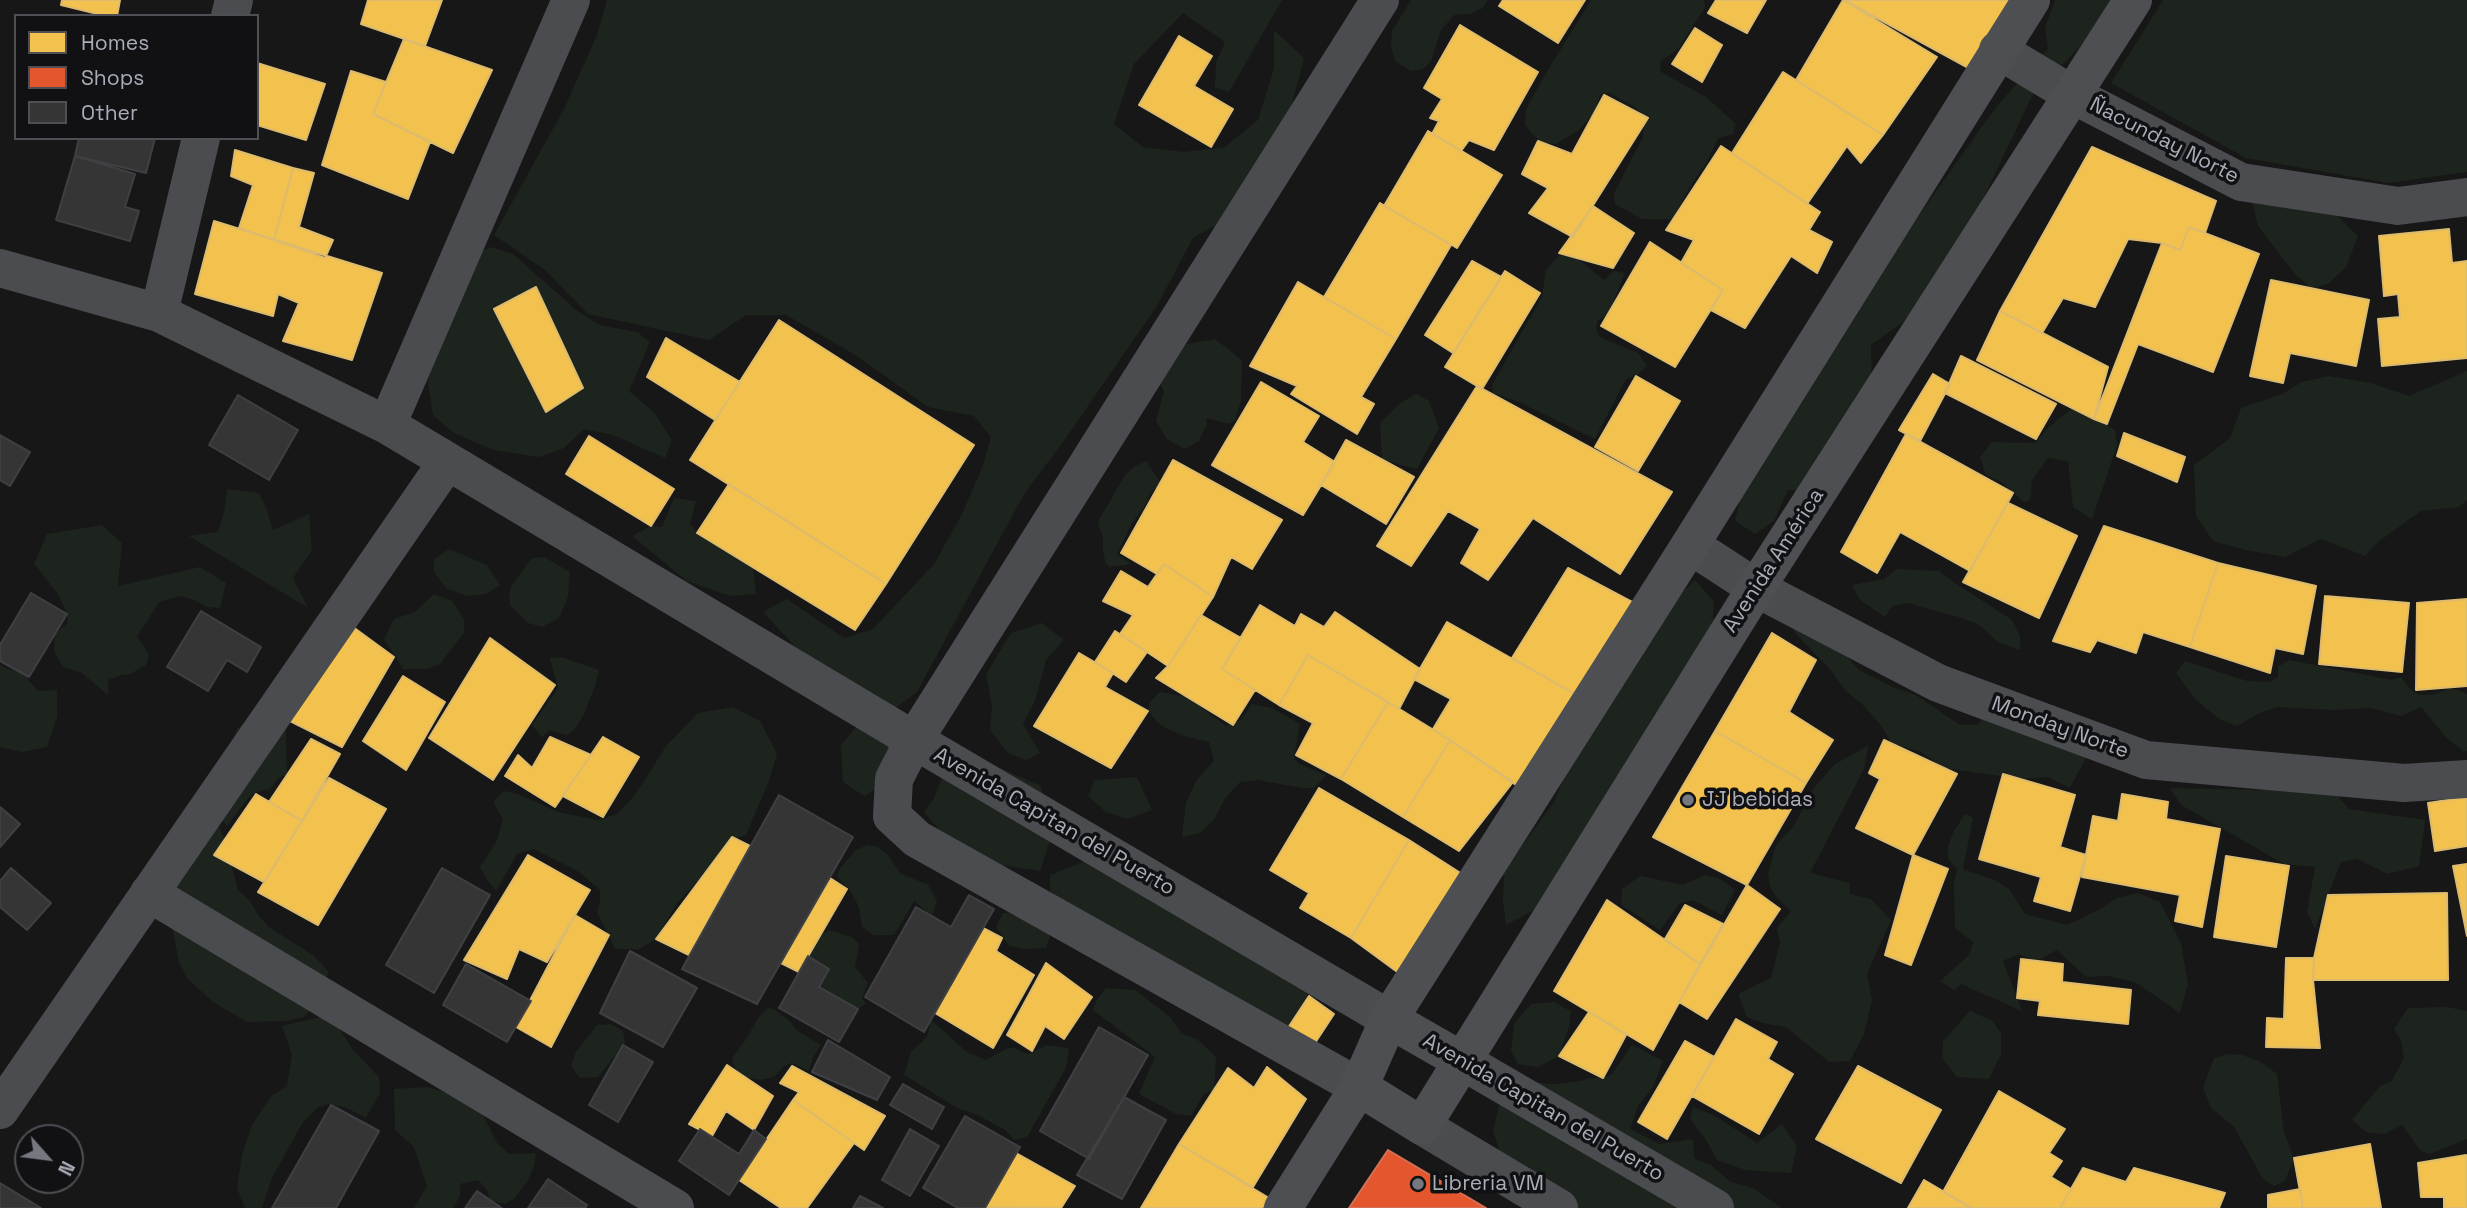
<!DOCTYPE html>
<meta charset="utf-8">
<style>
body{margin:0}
#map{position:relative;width:2467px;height:1208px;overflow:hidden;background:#171717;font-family:"Space Grotesk",sans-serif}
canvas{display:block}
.legend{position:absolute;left:14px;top:14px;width:245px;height:126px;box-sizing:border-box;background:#111113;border:2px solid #4d4f55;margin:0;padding:9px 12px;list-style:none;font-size:21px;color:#a8adb8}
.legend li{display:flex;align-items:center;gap:14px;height:35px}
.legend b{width:35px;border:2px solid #4d4f55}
.north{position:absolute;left:14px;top:1124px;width:70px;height:70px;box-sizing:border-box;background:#111113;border:2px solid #4d4f55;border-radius:50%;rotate:118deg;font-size:19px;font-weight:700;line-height:28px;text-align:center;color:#a8adb8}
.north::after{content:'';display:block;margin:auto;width:24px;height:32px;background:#757880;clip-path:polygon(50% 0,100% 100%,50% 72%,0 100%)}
</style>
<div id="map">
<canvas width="2467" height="1208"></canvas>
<ul class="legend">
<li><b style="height:19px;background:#f2c14e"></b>Homes</li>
<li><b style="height:19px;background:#e4572e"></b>Shops</li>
<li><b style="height:19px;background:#353536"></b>Other</li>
</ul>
<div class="north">N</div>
</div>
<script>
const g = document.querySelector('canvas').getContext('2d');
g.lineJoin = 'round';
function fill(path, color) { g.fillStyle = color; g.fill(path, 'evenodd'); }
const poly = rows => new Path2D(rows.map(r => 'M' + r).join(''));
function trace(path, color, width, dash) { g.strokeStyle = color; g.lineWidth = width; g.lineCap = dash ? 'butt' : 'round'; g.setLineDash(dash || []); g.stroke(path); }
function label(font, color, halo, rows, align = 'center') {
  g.font = font + ' "Space Grotesk",sans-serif'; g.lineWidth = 7; g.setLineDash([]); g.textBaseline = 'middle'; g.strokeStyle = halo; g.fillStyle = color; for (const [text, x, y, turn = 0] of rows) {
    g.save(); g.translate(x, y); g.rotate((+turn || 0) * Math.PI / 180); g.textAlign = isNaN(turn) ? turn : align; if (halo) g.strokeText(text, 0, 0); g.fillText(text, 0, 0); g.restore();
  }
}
fill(poly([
 [607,0,1282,0,1229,92,1215,88,1216,63,1225,42,1183,13,1134,64,1114,124,1143,147,1184,152,1225,147,1258,120,1274,68,1274,30,1304,58,1276,165,1230,217,1193,238,1157,306,1061,445,1024,494,917,692,893,710,807,659,763,612,787,599,844,638,873,629,934,564,962,514,982,468,991,437,974,416,928,407,857,356,786,315,746,315,709,340,588,314,545,270,494,235,564,109,597,35],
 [1411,0,1488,0,1483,8,1470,14,1454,15,1441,30,1431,61,1423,69,1411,71,1395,61,1391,46,1392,31],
 [1591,0,1704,0,1705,7,1679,48,1660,62,1661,72,1706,97,1736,124,1733,134,1718,138,1707,162,1689,188,1673,219,1642,219,1615,204,1614,193,1643,137,1644,116,1636,108,1610,93,1600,95,1594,113,1579,130,1556,144,1542,143,1531,133,1525,124,1526,110,1542,80],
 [2055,0,2115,0,2105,21,2032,96,1972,222,1937,285,1903,322,1871,345,1872,392,1818,491,1788,490,1774,521,1755,534,1735,521,1742,492,1855,318,1905,235,1996,107,2048,49,2045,28],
 [2163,0,2467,0,2467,172,2388,183,2246,158,2111,83],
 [2319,198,2358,236,2346,267,2329,283,2312,289,2295,274,2258,226,2252,201],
 [491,247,513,254,575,309,599,325,637,332,650,342,629,391,654,412,672,440,665,458,613,435,584,429,564,448,539,457,493,450,454,433,433,415,428,383,434,344,481,251],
 [1569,254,1582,262,1604,280,1614,271,1625,273,1608,315,1598,320,1596,327,1598,334,1602,338,1638,353,1647,366,1636,376,1626,379,1595,439,1521,403,1493,393,1492,385,1542,297,1546,270,1559,256],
 [1215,339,1242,360,1241,401,1235,420,1230,424,1206,418,1207,424,1199,441,1185,449,1167,439,1156,421,1164,391,1157,377,1176,346],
 [2467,371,2467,500,2459,507,2421,511,2378,542,2365,556,2321,539,2285,557,2246,550,2213,541,2196,516,2194,465,2230,438,2241,408,2282,394,2302,382,2329,376,2371,383,2409,396],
 [1416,394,1429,401,1439,428,1417,469,1382,460,1380,423,1399,404],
 [2075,406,2115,430,2117,446,2092,519,2073,507,2068,461,2048,458,2032,480,2030,500,2024,502,2001,482,1986,475,1980,457,1992,442,2035,443,2049,427],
 [1146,461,1161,483,1150,493,1145,506,1132,523,1117,554,1131,564,1110,567,1106,564,1103,552,1103,537,1098,525,1099,520,1125,475,1134,467],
 [227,489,259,493,267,510,273,530,309,514,312,550,293,578,308,608,189,536,218,532,224,513],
 [674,498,696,501,690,523,697,533,753,568,756,594,730,596,687,581,632,536,651,526,662,527],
 [102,525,122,543,118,586,200,567,226,583,220,608,207,607,194,600,181,596,159,602,137,637,149,654,146,665,130,674,121,675,108,680,108,695,82,673,63,667,54,651,55,634,68,623,67,614,58,594,34,564,47,534],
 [449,549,487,565,500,585,486,594,466,596,446,588,434,572,434,559],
 [544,557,570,572,568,597,559,618,542,627,528,623,510,605,509,595,511,586,532,558],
 [1897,569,1939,571,1953,582,2011,619,2020,636,2020,650,1998,642,1978,624,1962,618,1908,603,1892,606,1885,617,1860,600,1852,585,1884,579],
 [1695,580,1714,602,1711,648,1553,900,1506,925,1503,901,1504,871,1554,802,1591,717,1668,607],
 [434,594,452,601,464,619,464,633,440,664,428,669,403,669,384,639,394,619,415,612],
 [1789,621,1820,626,1859,670,1893,687,1916,695,1960,725,1977,725,1991,711,2089,752,2070,788,2047,777,2020,779,1944,768,1921,752,1892,743,1879,723,1864,706,1846,691,1828,667,1796,634],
 [1042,623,1064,640,1046,660,1035,701,1023,724,1040,753,1026,760,1008,753,990,730,992,707,986,674,1011,633],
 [561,657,599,670,595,686,584,714,575,729,567,735,549,730,542,738,532,725,558,688,550,658],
 [2289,660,2392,680,2401,677,2409,688,2419,695,2434,695,2450,688,2464,692,2467,695,2467,751,2464,752,2446,737,2421,707,2401,716,2370,708,2333,710,2277,707,2260,713,2237,726,2218,718,2195,699,2176,673,2185,661,2247,681,2270,682,2278,677,2278,667],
 [0,664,3,667,23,674,38,691,57,690,57,717,47,747,22,752,0,747],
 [1160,692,1187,697,1226,726,1241,720,1252,704,1272,708,1300,724,1294,759,1301,765,1327,775,1314,788,1302,788,1258,780,1240,782,1224,800,1214,820,1200,833,1182,837,1186,803,1196,781,1214,761,1209,742,1184,736,1166,728,1158,723,1148,711,1150,702],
 [733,707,760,721,777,754,769,781,746,835,730,840,721,857,677,903,656,939,640,949,615,949,597,912,600,903,600,890,579,872,534,849,517,854,496,891,487,880,480,867,497,840,503,819,493,802,504,791,518,794,558,812,598,820,617,814,635,795,666,746,698,713],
 [258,711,280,719,286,731,287,775,278,778,270,789,259,791,249,797,227,826,222,821,218,824,225,841,238,890,250,901,258,915,269,927,314,956,328,971,326,988,317,1003,304,1017,287,1021,247,1022,213,1002,188,979,179,962,160,864,158,847,227,755,237,729],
 [858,725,890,746,881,786,864,796,843,782,841,745],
 [1868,746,1864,769,1810,873,1850,883,1850,894,1871,899,1891,920,1867,974,1872,1000,1864,1034,1850,1061,1829,1062,1786,1027,1762,1023,1747,1017,1738,994,1771,978,1780,943,1777,928,1791,911,1778,899,1770,887,1768,873,1776,845,1793,827,1814,788,1835,764],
 [946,767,1000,768,1041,786,1052,834,1040,871,1002,865,951,844,924,812,934,798],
 [1137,777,1152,810,1128,819,1106,812,1088,796,1095,780],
 [2326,783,2349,809,2425,820,2419,866,2388,874,2357,859,2341,862,2315,929,2307,912,2315,867,2284,864,2181,805,2170,788,2258,790],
 [1965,814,1973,818,1963,869,1997,881,2009,889,2025,914,2067,925,2100,909,2117,898,2138,893,2160,902,2181,943,2188,984,2180,1013,2135,982,2108,976,2086,977,2057,950,2036,961,2018,954,2003,961,2022,1011,1961,984,1954,990,1940,981,1969,955,1973,942,1955,928,1954,882,1957,869,1948,859,1948,846,1954,831],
 [867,845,876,846,888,855,900,873,928,885,937,901,932,916,914,901,894,935,873,935,862,927,859,907,851,892,837,876,840,868,856,850],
 [1085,861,1310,987,1304,1004,1289,1027,1073,912,1050,891,1050,875],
 [1705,875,1719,878,1735,890,1722,915,1693,900,1679,904,1660,930,1621,905,1622,889,1640,876,1683,885],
 [1003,913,1010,913,1051,933,1046,948,1027,949,1009,946,996,927],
 [829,930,852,937,859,944,855,967,868,983,862,998,866,1004,858,1009,819,987,829,969,808,956,819,937],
 [1106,988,1135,990,1170,1017,1181,1033,1198,1040,1216,1057,1214,1090,1203,1095,1191,1116,1176,1114,1139,1094,1155,1057,1093,1010,1096,1001],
 [1554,1002,1571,1011,1569,1027,1559,1056,1538,1067,1518,1064,1511,1051,1514,1024,1531,1004],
 [2447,1007,2467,1011,2467,1139,2430,1154,2421,1151,2402,1125,2384,1134,2366,1132,2352,1120,2380,1086,2391,1082,2404,1058,2401,1040,2394,1029,2408,1008],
 [768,1008,775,1010,790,1021,796,1030,821,1045,813,1057,809,1071,792,1063,784,1066,774,1077,761,1080,743,1077,734,1066,732,1058,747,1038,758,1018],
 [1970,1011,1993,1021,2001,1033,2001,1054,1989,1079,1957,1077,1942,1058,1943,1041],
 [320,1017,336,1024,353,1050,379,1077,380,1093,366,1118,345,1107,328,1104,317,1108,303,1122,272,1178,262,1208,245,1208,237,1188,242,1155,251,1127,271,1096,287,1086,292,1055,282,1026],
 [931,1020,967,1052,986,1060,1008,1048,1015,1048,1028,1054,1047,1045,1069,1048,1066,1068,1027,1137,1015,1140,1004,1129,975,1114,959,1109,904,1075,911,1052,927,1037],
 [611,1024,623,1031,625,1043,598,1077,580,1078,571,1066,576,1052,597,1025],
 [1632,1045,1663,1061,1653,1087,1638,1106,1630,1129,1659,1144,1693,1139,1694,1158,1712,1166,1731,1182,1753,1188,1782,1208,1526,1208,1502,1185,1498,1146,1493,1131,1501,1096,1527,1082,1557,1084,1581,1081,1590,1078,1603,1078,1612,1074],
 [2228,1054,2242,1055,2261,1062,2277,1074,2284,1133,2294,1158,2285,1181,2274,1186,2263,1179,2234,1127,2211,1108,2203,1088,2214,1058],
 [426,1087,445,1092,480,1109,497,1143,509,1154,536,1153,534,1167,527,1182,514,1199,504,1204,490,1200,487,1190,478,1180,460,1184,460,1196,453,1208,414,1208,427,1186,414,1147,395,1130,394,1089],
 [1693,1107,1715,1116,1757,1143,1782,1124,1797,1146,1791,1173,1745,1170,1717,1160,1705,1138,1690,1119]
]), '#1d241e');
const homes = poly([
 [62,0,120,0,117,16,106,16,61,5,62,0],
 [368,0,442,0,425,46,361,24,368,0],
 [1503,0,1585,0,1558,43,1499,6,1503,0],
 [1716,0,1766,0,1747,33,1708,13,1716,0],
 [1843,0,1937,57,1883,135,1796,80,1843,0],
 [1844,0,2016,0,1974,71,1844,0],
 [1460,25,1538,72,1494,150,1469,140,1461,151,1432,134,1439,121,1430,118,1442,99,1424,88,1460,25],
 [1695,28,1722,45,1702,82,1672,64,1695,28],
 [1179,36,1212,56,1194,86,1233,109,1211,147,1139,105,1179,36],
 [404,39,492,70,453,153,373,114,404,39],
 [257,63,325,84,306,140,257,125,257,63],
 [351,71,386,82,373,114,430,142,408,199,322,165,351,71],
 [1783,72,1883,135,1861,163,1847,146,1807,204,1732,153,1783,72],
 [1604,95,1648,118,1573,237,1529,213,1548,188,1522,174,1538,141,1572,154,1604,95],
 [1428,131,1502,175,1457,248,1384,206,1428,131],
 [1721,146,1820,212,1809,230,1832,242,1817,273,1791,256,1745,328,1711,310,1723,290,1681,263,1694,240,1666,230,1721,146],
 [2092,147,2216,201,2205,233,2189,227,2180,250,2162,243,2128,239,2095,307,2063,298,2042,333,2000,311,2092,147],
 [235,150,293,168,274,240,239,228,253,185,231,176,235,150],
 [293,168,314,173,299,227,333,240,325,258,274,240,293,168],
 [1380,203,1451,245,1396,339,1324,297,1380,203],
 [1593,206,1634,233,1613,268,1559,253,1593,206],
 [214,221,382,273,352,360,283,341,299,303,278,294,273,316,195,294,214,221],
 [2189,227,2259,254,2213,372,2138,344,2107,424,2094,419,2162,243,2180,250,2189,227],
 [2449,229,2452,263,2467,261,2467,358,2382,366,2378,319,2400,317,2398,294,2384,296,2379,236,2449,229],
 [1650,242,1723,290,1675,367,1601,326,1650,242],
 [1472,261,1501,277,1453,353,1425,335,1472,261],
 [1505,271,1540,293,1482,389,1445,367,1505,271],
 [2271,280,2369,300,2356,366,2290,353,2283,383,2250,376,2271,280],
 [1298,282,1396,339,1361,397,1374,404,1357,434,1291,394,1297,386,1250,366,1298,282],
 [536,287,583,388,546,412,494,309,536,287],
 [2000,311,2108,367,2094,419,1977,360,2000,311],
 [779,320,974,445,886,584,690,460,779,320],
 [666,338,740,382,715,420,647,377,666,338],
 [1961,356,2056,404,2036,439,1945,393,1961,356],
 [1933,374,1950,384,1920,441,1899,430,1933,374],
 [1636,376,1680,401,1638,471,1595,447,1636,376],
 [1261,382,1319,416,1303,442,1335,462,1303,515,1212,465,1261,382],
 [1477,386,1672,492,1620,574,1533,518,1488,580,1461,563,1480,529,1448,511,1411,566,1377,546,1477,386],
 [2124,433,2185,457,2177,482,2117,456,2124,433],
 [1906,434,2013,493,1970,571,1900,532,1877,573,1841,552,1906,434],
 [589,436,674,489,651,526,566,474,589,436],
 [1346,440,1414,477,1386,524,1321,485,1346,440],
 [1173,460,1282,520,1252,569,1231,557,1213,597,1164,564,1157,574,1121,553,1173,460],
 [729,484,886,584,855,630,697,533,729,484],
 [2008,503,2077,536,2039,618,1963,582,2008,503],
 [2104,526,2218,563,2190,647,2143,632,2136,653,2097,640,2090,652,2053,641,2104,526],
 [2218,563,2316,586,2303,654,2275,648,2270,673,2190,647,2218,563],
 [1164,564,1213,597,1168,666,1120,634,1133,615,1103,601,1121,571,1148,587,1164,564],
 [1568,568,1649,611,1580,697,1512,658,1568,568],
 [2325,596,2409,603,2402,672,2319,664,2325,596],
 [2467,599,2467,686,2416,690,2417,603,2467,599],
 [1260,605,1295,626,1301,614,1324,627,1335,612,1420,669,1399,709,1308,655,1279,705,1222,669,1260,605],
 [1201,615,1241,638,1222,669,1255,690,1233,725,1156,678,1168,666,1201,615],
 [342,619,394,657,342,747,280,716,342,619],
 [1447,622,1580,697,1525,791,1433,729,1451,699,1414,679,1447,622],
 [1115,631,1147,652,1126,682,1095,662,1115,631],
 [1772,633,1816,660,1789,712,1833,740,1806,783,1715,731,1772,633],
 [490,638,555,685,493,780,429,738,490,638],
 [1079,653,1113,673,1105,687,1148,711,1111,768,1034,726,1079,653],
 [1308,655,1388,702,1341,779,1296,755,1313,723,1279,705,1308,655],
 [403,676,445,702,406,770,363,741,403,676],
 [1388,702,1450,740,1403,817,1341,779,1388,702],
 [1715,731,1806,783,1747,885,1653,837,1715,731],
 [550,737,591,755,555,807,505,776,518,755,532,768,550,737],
 [603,737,639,757,603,817,563,796,603,737],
 [311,739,340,754,302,821,269,802,311,739],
 [1450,740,1513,782,1459,851,1403,817,1450,740],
 [1884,740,1957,774,1913,855,1856,828,1880,779,1869,773,1884,740],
 [2003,774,2075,795,2060,847,2086,855,2070,911,2034,901,2041,877,1979,859,2003,774],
 [329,778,386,809,318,925,258,892,329,778],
 [1319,788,1409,840,1351,938,1300,908,1309,893,1270,870,1319,788],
 [256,794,302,821,264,882,214,855,256,794],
 [2122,794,2168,802,2166,819,2220,829,2202,927,2175,921,2180,895,2082,877,2093,816,2118,821,2122,794],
 [2467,797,2467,846,2435,851,2428,803,2467,797],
 [732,837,750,846,689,955,656,939,732,837],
 [1409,840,1462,874,1400,974,1351,938,1409,840],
 [528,855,590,890,547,962,519,949,507,979,464,960,528,855],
 [1913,855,1948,869,1911,965,1885,955,1913,855],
 [2226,856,2289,866,2276,947,2214,937,2226,856],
 [2467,864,2467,936,2453,866,2467,864],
 [830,878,847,889,799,972,781,963,830,878],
 [1747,885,1780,909,1707,1019,1679,1002,1747,885],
 [2447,893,2448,980,2313,980,2314,958,2328,895,2447,893],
 [1607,900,1700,964,1653,1050,1554,991,1607,900],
 [1685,905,1723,924,1700,964,1665,939,1685,905],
 [575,915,609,935,551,1047,516,1027,575,915],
 [983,928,1002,938,996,951,1034,975,993,1048,935,1013,983,928],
 [2286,958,2314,958,2313,980,2320,1048,2266,1047,2267,1018,2284,1019,2286,958],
 [2021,959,2063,964,2062,982,2131,990,2128,1024,2038,1015,2040,1001,2017,998,2021,959],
 [1046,963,1092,997,1064,1039,1045,1026,1032,1051,1007,1035,1046,963],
 [1309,996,1334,1014,1313,1046,1286,1031,1309,996],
 [1589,1012,1626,1035,1603,1078,1559,1056,1589,1012],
 [1736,1019,1777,1042,1768,1059,1793,1074,1759,1134,1692,1096,1736,1019],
 [1685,1041,1714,1057,1667,1139,1638,1122,1685,1041],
 [727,1065,773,1096,754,1130,726,1111,712,1136,689,1124,727,1065],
 [792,1066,885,1116,864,1150,793,1100,799,1092,780,1083,792,1066],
 [1858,1066,1941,1110,1901,1183,1816,1139,1858,1066],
 [1267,1067,1306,1099,1253,1187,1179,1144,1228,1068,1254,1088,1267,1067],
 [1999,1091,2065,1129,2049,1153,2062,1161,2051,1177,2071,1189,2060,1208,1971,1208,1943,1192,1999,1091],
 [793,1100,854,1143,807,1208,781,1208,739,1180,793,1100],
 [1179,1144,1269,1198,1262,1208,1141,1208,1179,1144],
 [2370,1144,2381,1208,2303,1208,2294,1158,2370,1144],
 [1016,1153,1075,1186,1061,1208,986,1207,1016,1153],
 [2466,1155,2467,1208,2444,1208,2444,1197,2421,1197,2418,1163,2466,1155],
 [2083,1168,2126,1182,2134,1168,2225,1193,2219,1208,2060,1208,2083,1168],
 [1924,1180,1972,1208,1908,1208,1924,1180],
 [2300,1189,2303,1208,2268,1208,2268,1195,2300,1189]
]);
fill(homes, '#f2c14e');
trace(homes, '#dcbb6e', 2);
const shops = poly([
 [1388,1150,1486,1208,1349,1208,1388,1150]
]);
fill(shops, '#e4572e');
trace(shops, '#d27157', 2);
const building = poly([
 [79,138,155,138,146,173,75,156,79,138],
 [75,156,135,174,125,207,139,211,130,241,56,220,75,156],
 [238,395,298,430,269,480,209,445,238,395],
 [0,435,30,452,10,486,0,480,0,435],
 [31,593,67,614,29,677,0,661,0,645,31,593],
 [201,611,261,647,247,672,227,660,208,691,167,667,201,611],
 [779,795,853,837,757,1004,682,969,779,795],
 [0,807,20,824,0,847,0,807],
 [11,868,51,903,27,930,0,907,0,881,11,868],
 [442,868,490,895,434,993,386,965,442,868],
 [969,895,994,909,924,1032,865,997,916,907,951,927,969,895],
 [630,951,697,988,663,1047,600,1013,630,951],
 [808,956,829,969,819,987,858,1009,839,1042,779,1008,808,956],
 [466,964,531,1001,507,1042,443,1005,466,964],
 [1099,1027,1148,1055,1089,1159,1040,1131,1099,1027],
 [828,1040,890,1077,877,1100,812,1072,828,1040],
 [623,1045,653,1062,618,1122,589,1105,623,1045],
 [903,1084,944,1107,932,1129,890,1105,903,1084],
 [1124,1097,1166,1120,1122,1199,1077,1175,1124,1097],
 [331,1105,379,1131,336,1208,272,1208,331,1105],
 [965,1116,1020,1147,985,1208,958,1208,923,1188,965,1116],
 [700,1129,739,1154,754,1130,766,1139,729,1195,679,1161,700,1129],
 [910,1129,939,1146,910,1196,882,1180,910,1129],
 [548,1179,587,1205,585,1208,528,1208,548,1179],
 [0,1183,41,1208,0,1208,0,1183],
 [477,1191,490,1200,502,1208,465,1208,477,1191],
 [860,1196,883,1208,853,1208,860,1196]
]);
fill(building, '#353536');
trace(building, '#3f4043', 2);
trace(poly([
 [230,16,234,0],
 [1998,50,2073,95,2241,182,2398,206,2467,197],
 [0,268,159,313,387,425,914,740,1389,1019],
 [159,313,201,138],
 [387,425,571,0],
 [1690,545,1756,588,1938,683,2146,760,2404,783,2467,779],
 [149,893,675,1208],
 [1464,1062,1715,1208],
 [1359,1087,917,839,892,816,894,779,914,740,1380,0],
 [0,1110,447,462],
 [1422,1126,1559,1208]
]), '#4b4c50', 38);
trace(poly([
 [1389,1019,1464,1062],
 [1359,1087,1422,1126,1756,588,2133,0],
 [1283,1208,1359,1087,1389,1019,1690,545,2031,0]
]), '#4d4f52', 38);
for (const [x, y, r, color] of [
 [1688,800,7,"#757880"],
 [1418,1184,7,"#757880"]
]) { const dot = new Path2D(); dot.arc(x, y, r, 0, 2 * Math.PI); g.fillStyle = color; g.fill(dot); trace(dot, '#111113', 2.5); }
label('21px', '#a8adb8', '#111113', [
 ["Ñacunday Norte",2164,141,27],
 ["Avenida América",1774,561,-57],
 ["Monday Norte",2060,728,20],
 ["Avenida Capitan del Puerto",1054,822,30],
 ["Avenida Capitan del Puerto",1543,1108,30]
]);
label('21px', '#a8adb8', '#111113', [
 ["JJ bebidas",1702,800],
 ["Libreria VM",1432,1184]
], 'left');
</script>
